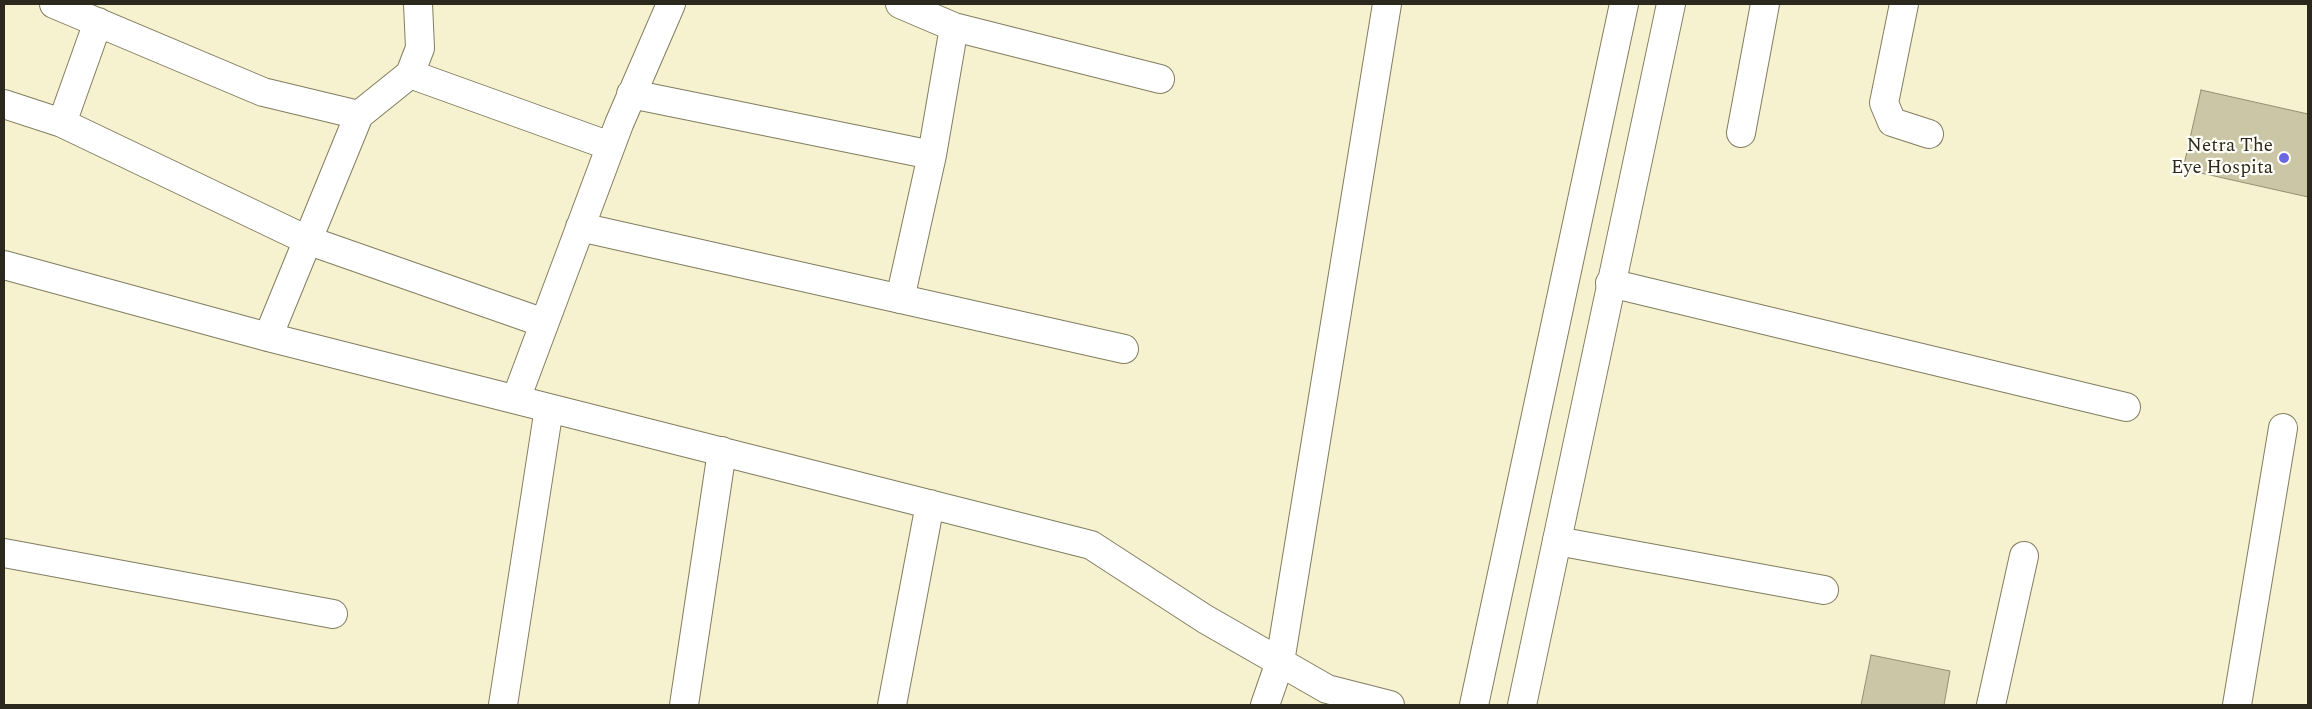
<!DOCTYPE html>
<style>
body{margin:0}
#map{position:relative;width:2312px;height:709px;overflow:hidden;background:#f6f2d0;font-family:Spectral,serif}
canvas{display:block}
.frame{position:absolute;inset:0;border:5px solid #2b291d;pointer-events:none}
</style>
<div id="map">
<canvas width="2312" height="709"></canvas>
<div class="frame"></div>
</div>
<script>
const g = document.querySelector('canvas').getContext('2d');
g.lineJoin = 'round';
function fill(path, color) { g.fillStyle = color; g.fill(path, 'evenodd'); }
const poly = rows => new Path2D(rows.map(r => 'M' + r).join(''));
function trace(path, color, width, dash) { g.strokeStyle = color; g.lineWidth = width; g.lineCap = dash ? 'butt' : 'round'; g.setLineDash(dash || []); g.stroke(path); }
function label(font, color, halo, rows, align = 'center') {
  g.font = font + ' Spectral,serif'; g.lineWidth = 4.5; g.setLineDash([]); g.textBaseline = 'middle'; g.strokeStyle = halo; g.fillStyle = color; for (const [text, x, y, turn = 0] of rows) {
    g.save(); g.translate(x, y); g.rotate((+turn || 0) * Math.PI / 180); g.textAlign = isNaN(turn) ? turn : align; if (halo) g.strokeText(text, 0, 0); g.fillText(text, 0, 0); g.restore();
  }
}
const building = poly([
 [2201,90,2308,114,2308,197,2183,169,2201,90],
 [1871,655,1950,671,1944,705,1861,705,1871,655]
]);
fill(building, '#cbc6a6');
trace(building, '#948f70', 1);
const street = poly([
 [54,4,263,92,359,115,410,74,610,146],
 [900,4,954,27,1160,79],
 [1904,4,1884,103,1892,122,1929,134],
 [410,74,420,48,418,4],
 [631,94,932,155,954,27],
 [4,104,62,123,98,22],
 [62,123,307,240,544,323],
 [1741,133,1765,4],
 [580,227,1124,349],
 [4,265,268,337,1091,545,1205,619,1327,689,1390,705],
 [1610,283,2126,407],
 [900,299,932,155],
 [268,337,359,115],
 [516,399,619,124,671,4],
 [1557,541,1824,590],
 [4,553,333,614],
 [503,705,549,408],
 [684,705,722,451],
 [892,705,930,504],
 [1265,705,1280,662,1387,4],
 [1991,705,2024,556],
 [2237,705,2283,428]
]);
const secondary = poly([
 [1474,705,1624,4],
 [1522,705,1671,4]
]);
trace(street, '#827d5f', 30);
trace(secondary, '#827d5f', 30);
trace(street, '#fff', 28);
trace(secondary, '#fff', 28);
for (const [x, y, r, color] of [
 [2284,158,6,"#6b67e1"]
]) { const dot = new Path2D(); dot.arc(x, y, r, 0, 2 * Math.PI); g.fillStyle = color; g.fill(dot); trace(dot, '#fffef7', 2); }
label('19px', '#2b291d', '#fffef7', [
 ["Netra The",2273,147],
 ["Eye Hospita",2273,169]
], 'right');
</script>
